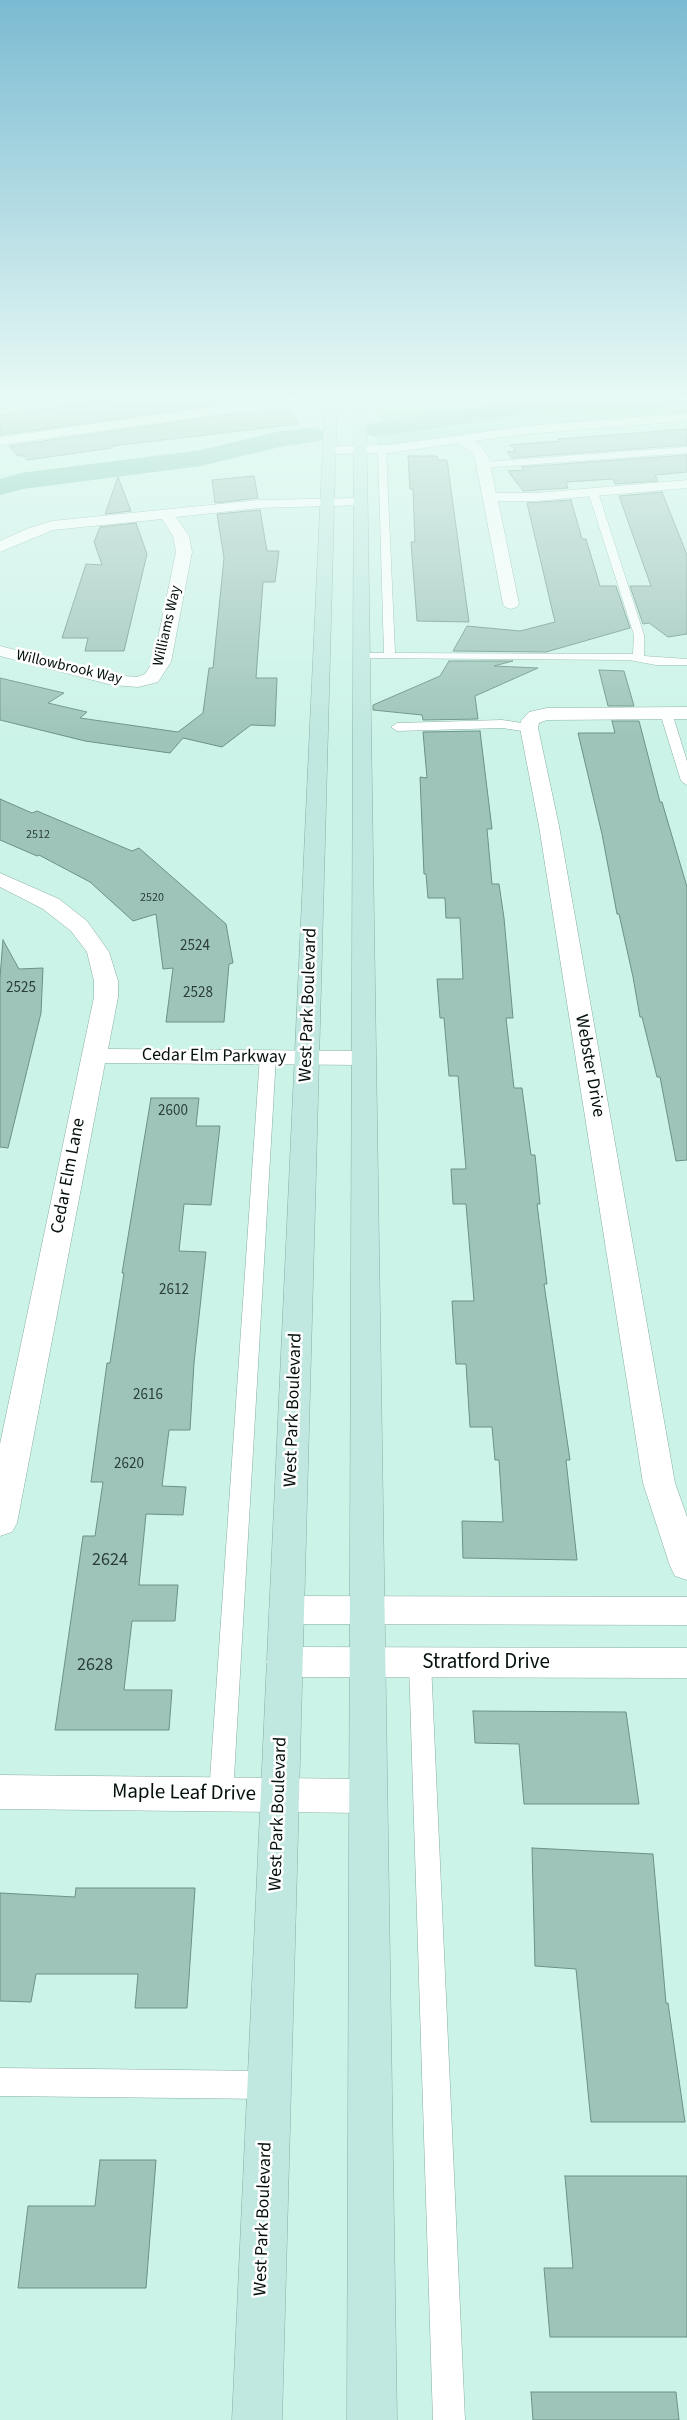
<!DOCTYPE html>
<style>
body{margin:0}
canvas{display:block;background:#ccf3e8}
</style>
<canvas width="687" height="2420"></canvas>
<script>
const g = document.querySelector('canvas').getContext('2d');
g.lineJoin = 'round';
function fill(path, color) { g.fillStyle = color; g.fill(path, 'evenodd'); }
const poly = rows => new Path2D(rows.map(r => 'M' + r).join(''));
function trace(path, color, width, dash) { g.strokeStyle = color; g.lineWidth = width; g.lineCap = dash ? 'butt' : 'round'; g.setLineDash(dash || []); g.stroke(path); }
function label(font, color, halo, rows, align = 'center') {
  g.font = font + ' "Source Sans 3",sans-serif'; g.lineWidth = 5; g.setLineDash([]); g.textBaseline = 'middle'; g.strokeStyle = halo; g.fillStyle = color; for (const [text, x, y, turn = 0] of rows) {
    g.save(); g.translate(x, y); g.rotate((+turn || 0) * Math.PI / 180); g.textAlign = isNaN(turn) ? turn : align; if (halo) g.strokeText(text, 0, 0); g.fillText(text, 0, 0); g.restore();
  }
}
fill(poly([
 [510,399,687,399,687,414,377,446,379,414]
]), '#a1e4d1');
fill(poly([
 [534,399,687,399,687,405,630,411,544,412,376,437,367,435,364,430,367,425,376,423,534,399],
 [314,428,323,430,326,435,323,440,280,447,201,466,23,489,0,495,0,479,21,473,201,450,280,431,314,428]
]), '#79c5b1');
const building = poly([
 [116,399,261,399,0,435,0,415,116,399],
 [290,410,299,424,112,446,112,448,27,460,24,456,18,456,9,446,225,415,290,410],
 [687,429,687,445,512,458,507,452,516,451,510,445,560,441,558,439,687,429],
 [687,455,687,472,655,475,658,481,615,484,613,479,566,482,568,488,523,491,508,471,525,470,521,467,687,455],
 [408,456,437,456,438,460,447,460,469,622,417,621,411,542,415,542,413,489,410,489,408,456],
 [254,476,258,498,215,503,212,480,254,476],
 [118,477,131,511,105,514,118,477],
 [662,492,687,555,687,634,668,637,649,623,643,624,630,586,651,586,619,496,662,492],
 [571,500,582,539,586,539,600,586,616,586,630,628,546,652,453,651,467,626,520,631,555,622,527,503,571,500],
 [260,510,267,551,279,551,275,582,263,582,256,678,277,678,275,726,251,725,222,747,183,738,170,753,85,741,0,720,0,678,64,693,48,703,87,712,80,718,178,732,203,713,209,668,213,668,224,558,217,514,260,510],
 [136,523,147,554,124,651,85,651,88,638,62,638,86,564,102,565,94,542,100,527,136,523],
 [449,661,513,661,494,666,538,668,475,696,478,719,423,720,422,715,373,710,373,705,440,676,449,661],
 [599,670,624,671,634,706,608,706,599,670],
 [612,721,639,721,660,802,662,802,687,887,687,1160,676,1161,660,1077,657,1077,642,1017,640,1017,633,977,619,914,617,914,602,834,578,733,615,733,612,721],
 [480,731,492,829,487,829,492,884,499,884,504,918,513,1018,506,1018,514,1088,522,1088,531,1155,535,1155,540,1204,537,1204,547,1284,544,1284,570,1460,566,1460,577,1560,463,1558,462,1521,503,1522,499,1460,495,1460,492,1427,470,1427,466,1364,456,1364,452,1301,474,1301,466,1204,453,1204,451,1169,466,1169,458,1076,449,1076,444,1018,440,1018,437,979,463,979,460,918,446,918,445,898,428,898,426,874,424,874,420,777,427,778,423,732,480,731],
 [0,799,32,813,37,811,132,851,139,848,226,924,233,963,229,964,224,1022,166,1022,173,968,163,969,156,914,133,921,90,882,39,855,37,856,0,840,0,799],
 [3,940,19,969,43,968,41,1013,8,1148,0,1147,0,977,3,940],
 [151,1098,199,1098,196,1126,220,1126,211,1205,184,1204,179,1251,206,1252,194,1363,190,1430,169,1430,162,1486,186,1487,183,1515,146,1514,139,1585,178,1585,175,1621,132,1621,124,1690,172,1690,169,1730,55,1730,83,1536,95,1536,103,1482,91,1482,107,1363,110,1363,124,1273,122,1273,151,1098],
 [473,1711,626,1712,639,1804,524,1804,519,1744,475,1743,473,1711],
 [532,1848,653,1854,666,2003,668,2003,685,2122,591,2122,576,1969,535,1966,532,1848],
 [76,1888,195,1888,187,2008,135,2008,138,1974,36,1974,31,2002,0,2001,0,1893,75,1897,76,1888],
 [100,2160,156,2160,146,2288,18,2288,28,2206,95,2206,100,2160],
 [565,2176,687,2176,687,2337,550,2337,544,2268,573,2268,565,2176],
 [531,2392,676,2392,679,2420,533,2420,531,2392]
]);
fill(building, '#9ec4b9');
trace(building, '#6c9186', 1);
const service = poly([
 [382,446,386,449,395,653,633,654,634,635,588,492,593,489,598,492,644,635,644,656,687,659,687,665,656,665,629,660,357,658,355,656,361,653,384,653,378,449,382,446],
 [687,447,687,453,483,468,479,465,483,462,687,447],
 [666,709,672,713,687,761,687,785,681,781,660,713,666,709],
 [502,720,529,724,535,728,529,732,502,728,397,731,391,727,397,723,502,720],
 [268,1051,276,1056,233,1794,230,1802,221,1805,212,1802,209,1794,260,1056,268,1051],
 [420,1653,428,1656,431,1663,465,2420,433,2420,409,1663,412,1656,420,1653],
 [0,2068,269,2071,279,2075,283,2085,279,2095,269,2099,0,2096,0,2068]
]);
const minor = poly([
 [353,399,365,400,366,403,360,407,263,409,225,413,0,445,0,437,225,405,263,401,353,399],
 [687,413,687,421,526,434,474,441,481,446,489,458,496,493,536,493,687,480,687,488,536,501,498,501,519,604,517,607,511,609,505,607,503,604,475,458,471,452,459,443,390,453,329,454,322,450,329,446,390,445,526,426,687,413],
 [360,498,365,499,367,502,365,505,259,508,176,517,189,536,192,552,171,662,158,682,138,687,112,685,0,656,0,646,112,675,137,677,145,674,153,662,176,552,173,536,162,519,53,530,0,552,0,541,29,528,52,521,259,500,360,498],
 [687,707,687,719,547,720,539,723,538,728,559,826,675,1483,687,1517,687,1580,675,1576,670,1566,643,1483,539,826,520,728,521,721,529,712,547,708,687,707],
 [0,873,59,899,87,921,109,952,118,981,118,997,108,1049,364,1051,373,1053,376,1058,373,1063,364,1065,105,1063,17,1523,12,1532,0,1536,0,1444,94,997,94,981,87,952,71,931,43,909,0,887,0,873],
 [0,1775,367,1779,381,1784,386,1796,381,1808,367,1813,0,1809,0,1775]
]);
const tertiary = poly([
 [286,1596,687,1597,687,1625,286,1624,274,1620,269,1610,274,1600,286,1596],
 [284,1647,687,1648,687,1678,284,1677,271,1673,266,1662,271,1651,284,1647]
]);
const secondary = poly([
 [325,399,337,399,282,2420,232,2420,325,399],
 [354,399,366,399,397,2420,347,2420,354,399]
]);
trace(service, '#88aea3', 1);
trace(minor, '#88aea3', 1);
trace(tertiary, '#88aea3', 1);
trace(secondary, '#88aea3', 1);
fill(service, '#fff');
fill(minor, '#fff');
fill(tertiary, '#fff');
fill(secondary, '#c0e8e0');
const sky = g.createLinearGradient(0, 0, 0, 738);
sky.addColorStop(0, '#7bbbd2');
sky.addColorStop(0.54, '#e8faf5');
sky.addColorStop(1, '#e8faf500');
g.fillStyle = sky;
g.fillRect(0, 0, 687, 738);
label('12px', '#2a3d38', null, [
 ["2512",38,835],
 ["2520",152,898]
]);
label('15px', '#04100d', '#fff', [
 ["Williams Way",168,626,-77],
 ["Willowbrook Way",69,668,13]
]);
label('15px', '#2a3d38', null, [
 ["2524",195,947],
 ["2525",21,989],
 ["2528",198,994],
 ["2600",173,1112],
 ["2612",174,1291],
 ["2616",148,1396],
 ["2620",129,1465]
]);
label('18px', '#04100d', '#fff', [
 ["West Park Boulevard",309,1005,-88],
 ["Cedar Elm Parkway",214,1057,1],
 ["Webster Drive",589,1066,80],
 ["Cedar Elm Lane",69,1176,-79],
 ["West Park Boulevard",294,1410,-88],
 ["West Park Boulevard",279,1814,-88],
 ["West Park Boulevard",264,2219,-88]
]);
label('18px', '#2a3d38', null, [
 ["2624",110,1561],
 ["2628",95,1666]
]);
label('21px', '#04100d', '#fff', [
 ["Stratford Drive",486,1663],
 ["Maple Leaf Drive",184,1794,1]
]);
</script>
